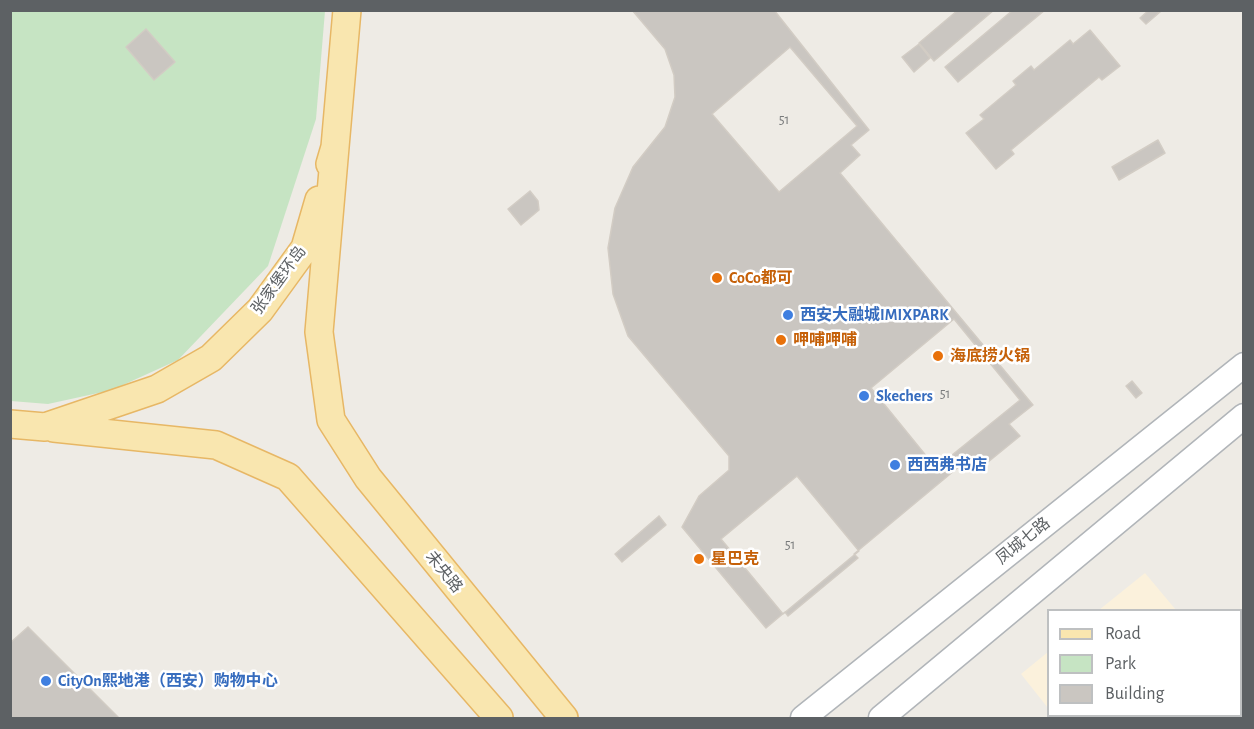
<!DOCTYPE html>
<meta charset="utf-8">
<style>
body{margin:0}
#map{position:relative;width:1254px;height:729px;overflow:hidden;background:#eeebe5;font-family:"Alegreya Sans",sans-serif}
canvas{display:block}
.frame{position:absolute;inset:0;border:12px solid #5d6164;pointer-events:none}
.legend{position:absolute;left:1047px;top:609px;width:195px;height:108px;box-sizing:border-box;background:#fff;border:2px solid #bec0c1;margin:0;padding:8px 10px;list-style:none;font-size:18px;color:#5d6164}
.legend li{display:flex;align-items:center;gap:12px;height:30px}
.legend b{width:30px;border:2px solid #bec0c1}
</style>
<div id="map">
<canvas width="1254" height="729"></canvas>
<div class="frame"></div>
<ul class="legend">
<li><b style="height:8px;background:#f9e6af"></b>Road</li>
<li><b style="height:16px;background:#c6e4c3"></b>Park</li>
<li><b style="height:16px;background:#cac6c1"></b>Building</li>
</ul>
</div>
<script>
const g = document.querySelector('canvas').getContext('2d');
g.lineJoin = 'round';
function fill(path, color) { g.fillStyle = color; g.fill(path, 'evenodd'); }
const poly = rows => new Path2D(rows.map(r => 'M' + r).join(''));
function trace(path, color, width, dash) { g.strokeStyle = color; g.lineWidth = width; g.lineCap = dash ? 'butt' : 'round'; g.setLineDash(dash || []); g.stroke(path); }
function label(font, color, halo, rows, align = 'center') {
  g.font = font + ' "Alegreya Sans","Noto Sans SC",sans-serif'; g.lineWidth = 5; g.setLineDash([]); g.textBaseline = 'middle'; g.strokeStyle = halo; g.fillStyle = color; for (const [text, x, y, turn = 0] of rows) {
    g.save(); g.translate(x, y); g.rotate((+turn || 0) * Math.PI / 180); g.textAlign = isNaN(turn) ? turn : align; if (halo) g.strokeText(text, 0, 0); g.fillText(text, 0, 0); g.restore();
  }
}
fill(poly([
 [1145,573,1176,610,1099,610],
 [1048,652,1048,708,1021,674],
 [1241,686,1243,689,1243,718,1057,718,1055,716,1240,716]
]), '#fbf1dc');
fill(poly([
 [10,11,325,11,316,119,268,266,178,360,112,390,48,404,11,401]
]), '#c6e4c3');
const building = poly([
 [632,10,774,10,869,130,851,145,860,155,840,173,1033,405,1009,424,1020,436,977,471,967,460,854,554,858,558,788,616,785,612,766,628,682,527,699,496,729,470,729,456,628,336,613,294,608,248,615,208,633,167,665,127,675,97,674,75,665,49,632,10],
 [958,10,994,10,934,61,919,43,958,10],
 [1013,10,1045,10,958,82,945,67,1013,10],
 [1149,10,1160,12,1146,24,1140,18,1149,10],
 [146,29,175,62,154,80,126,47,146,29],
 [1090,30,1120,66,1102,80,1099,77,1011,150,1014,154,996,169,966,133,984,119,980,115,1016,85,1013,81,1031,66,1034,70,1070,40,1073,44,1090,30],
 [919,44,930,58,914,72,902,57,919,44],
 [790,47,857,126,779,192,712,114,790,47],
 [1158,140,1165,153,1119,180,1112,167,1158,140],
 [530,191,538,201,539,210,521,225,508,209,530,191],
 [954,319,1020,400,936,468,871,388,954,319],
 [1132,381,1142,393,1136,398,1126,386,1132,381],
 [797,476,859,551,783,614,721,539,797,476],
 [659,516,666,525,622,562,615,554,659,516],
 [28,627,119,718,10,718,10,643,28,627],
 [1240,714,1244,718,1080,718,1084,716,1240,714]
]);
fill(building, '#cac6c1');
trace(building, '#d2ccc4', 1.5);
const secondary = poly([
 [803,718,1244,365],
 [881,718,1244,416]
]);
const primary = poly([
 [335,147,319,332,331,420,368,478,564,718],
 [330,164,335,147,347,10],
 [10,424,45,427,157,389,211,358,260,310,305,248,319,200],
 [54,428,216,445,288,477,499,718]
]);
trace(secondary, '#b1b5b9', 27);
trace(primary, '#e7b765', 30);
trace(secondary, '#fff', 24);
trace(primary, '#f9e6af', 27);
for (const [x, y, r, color] of [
 [717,278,6,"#e8710a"],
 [788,315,6,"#3f7fe0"],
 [781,340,6,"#e8710a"],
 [938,356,6,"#e8710a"],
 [864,396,6,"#3f7fe0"],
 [895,465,6,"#3f7fe0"],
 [699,559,6,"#e8710a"],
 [46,681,6,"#3f7fe0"]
]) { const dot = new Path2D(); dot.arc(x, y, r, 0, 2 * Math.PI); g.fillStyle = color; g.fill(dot); trace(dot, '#fff', 2); }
label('14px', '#787a7b', null, [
 ["51",784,120],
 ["51",945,394],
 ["51",790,545]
]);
label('bold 16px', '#c56008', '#fff', [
 ["CoCo都可",729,278],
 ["呷哺呷哺",793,340],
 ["海底捞火锅",950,356],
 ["星巴克",711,559]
], 'left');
label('16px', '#5d6164', '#fff', [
 ["张家堡环岛",279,280,-54],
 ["凤城七路",1023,541,-39],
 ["未央路",444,572,51]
]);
label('bold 16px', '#366cbe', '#fff', [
 ["西安大融城IMIXPARK",800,315],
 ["Skechers",876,396],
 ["西西弗书店",907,465],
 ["CityOn熙地港（西安）购物中心",58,681]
], 'left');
</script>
